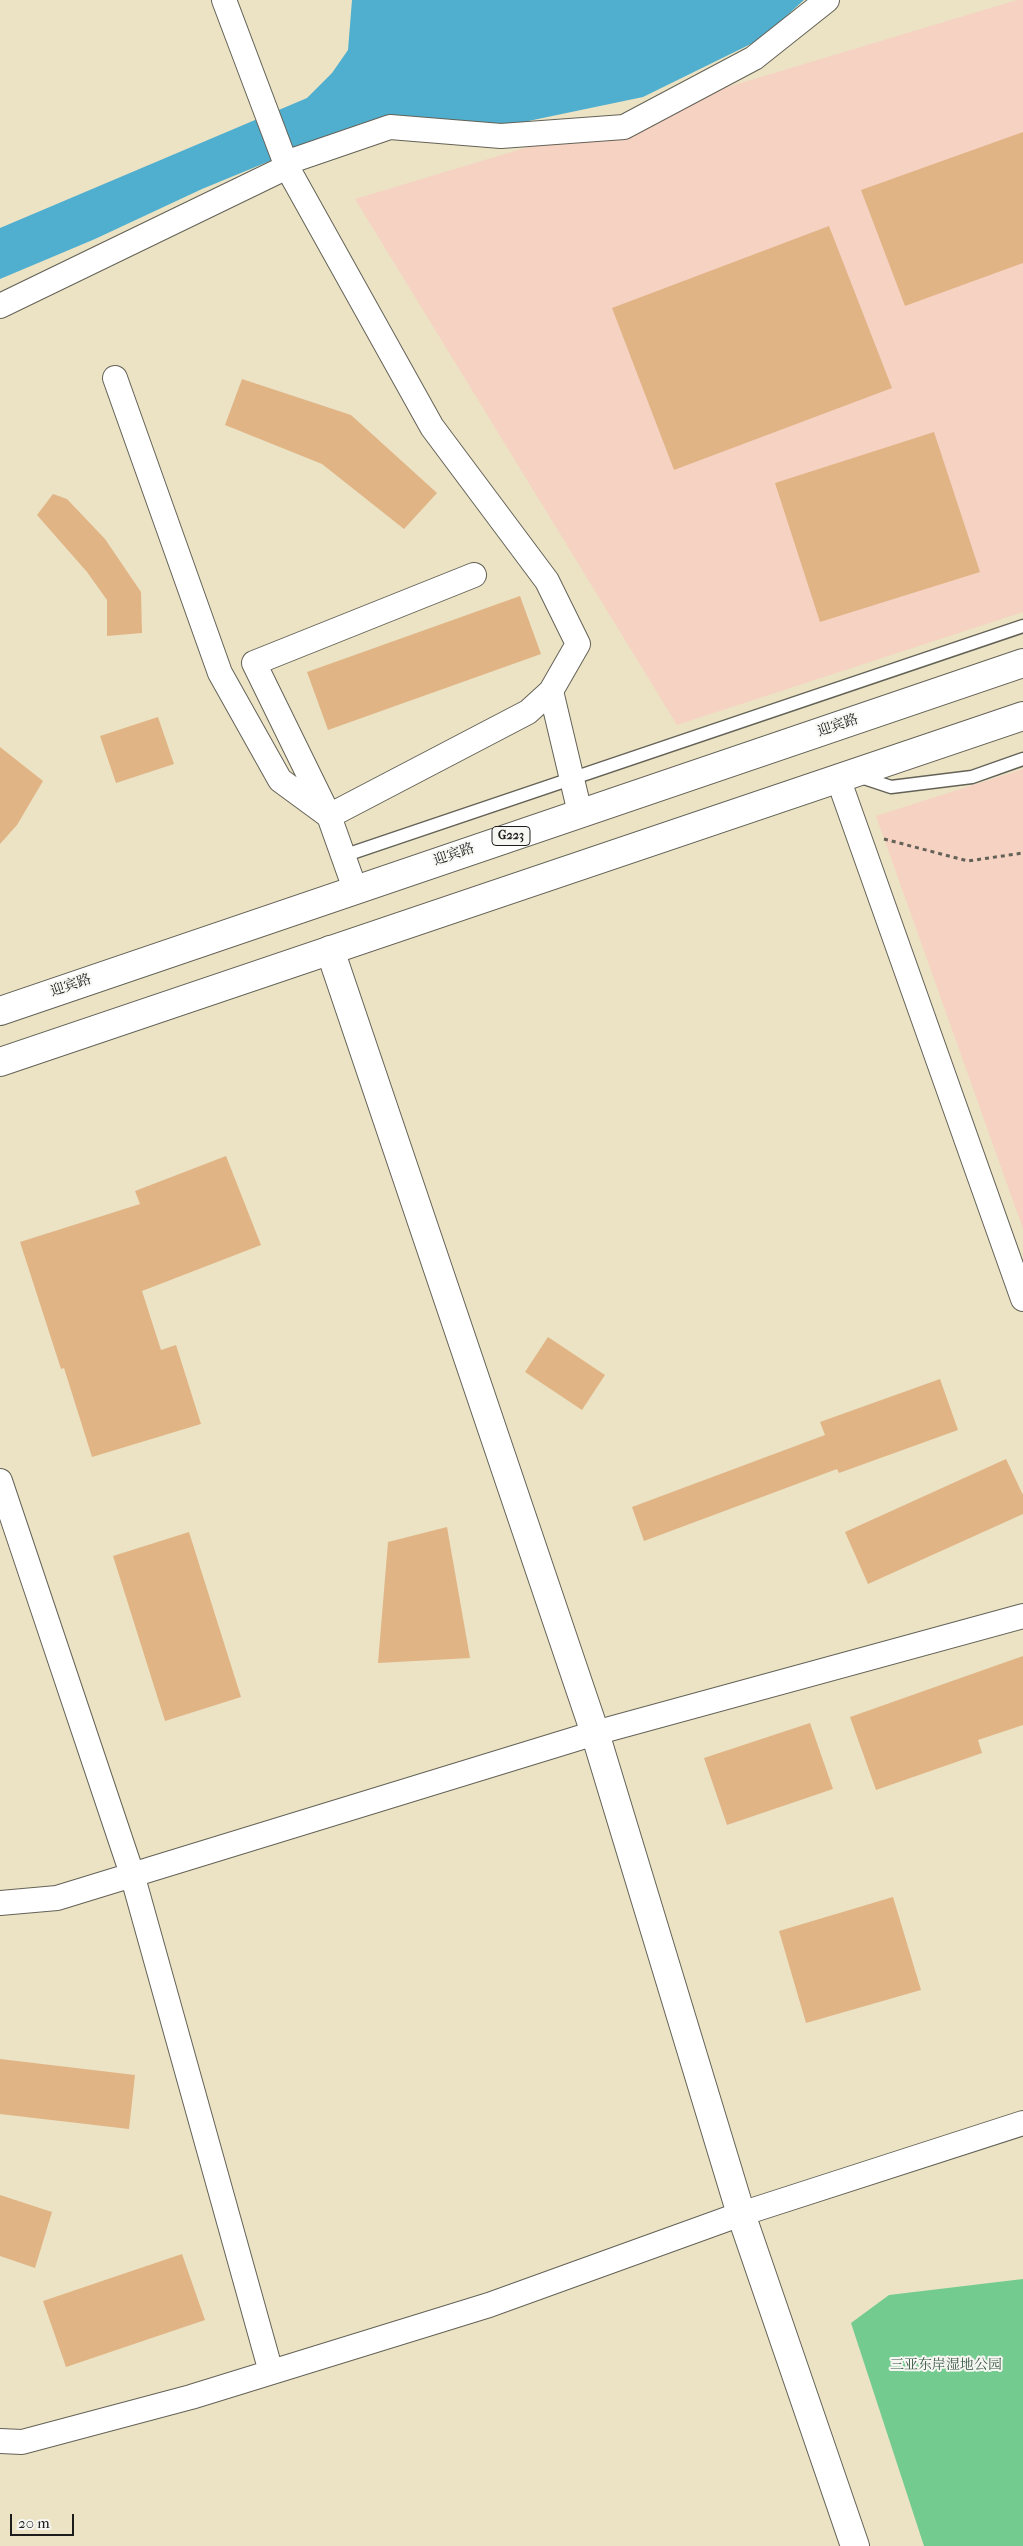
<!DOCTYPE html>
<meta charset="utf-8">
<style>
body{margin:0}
#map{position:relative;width:1023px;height:2546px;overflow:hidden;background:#ebe3c4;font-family:"IM FELL French Canon",serif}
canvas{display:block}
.scale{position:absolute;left:10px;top:2514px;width:64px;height:22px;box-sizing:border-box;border:2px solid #1c1c1c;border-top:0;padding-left:6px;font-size:15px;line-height:18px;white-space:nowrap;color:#1c1c1c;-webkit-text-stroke:4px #f6f6f2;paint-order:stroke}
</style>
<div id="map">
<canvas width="1023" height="2546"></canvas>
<div class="scale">20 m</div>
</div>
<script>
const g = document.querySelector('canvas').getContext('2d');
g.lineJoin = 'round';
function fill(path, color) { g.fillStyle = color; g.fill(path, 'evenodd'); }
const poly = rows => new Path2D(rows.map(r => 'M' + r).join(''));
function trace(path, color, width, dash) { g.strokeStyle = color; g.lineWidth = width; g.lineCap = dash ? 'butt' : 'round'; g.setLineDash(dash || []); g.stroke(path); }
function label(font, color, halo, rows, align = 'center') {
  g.font = font + ' "IM FELL French Canon","Noto Serif SC",serif'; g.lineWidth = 4; g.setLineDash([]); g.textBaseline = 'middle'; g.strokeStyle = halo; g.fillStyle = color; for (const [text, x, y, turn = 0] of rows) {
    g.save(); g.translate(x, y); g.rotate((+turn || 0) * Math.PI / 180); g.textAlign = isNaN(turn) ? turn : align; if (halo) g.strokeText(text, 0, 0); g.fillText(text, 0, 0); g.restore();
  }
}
fill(poly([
 [1017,0,1023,0,1023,612,677,725,355,199],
 [1023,769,1023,1229,876,816]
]), '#f6d2c3');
fill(poly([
 [1023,2279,1023,2546,924,2546,851,2323,889,2295]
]), '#74cb90');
fill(poly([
 [352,0,804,0,761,39,643,97,514,124,362,123,202,189,95,239,0,279,0,228,307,98,332,73,348,50]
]), '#50afcf');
fill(poly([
 [1023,132,1023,263,905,306,861,190],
 [829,226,892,388,674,470,612,308],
 [242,379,351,415,437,493,404,529,322,464,225,425],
 [934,432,980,572,820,622,775,483],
 [53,494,67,499,105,539,141,592,142,633,107,636,107,600,87,572,37,515],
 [520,596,541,654,328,730,307,672],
 [158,717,174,764,116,783,100,736],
 [0,747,43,781,17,825,0,844],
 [226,1156,261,1245,142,1291,161,1350,176,1345,201,1424,92,1457,64,1368,61,1369,20,1242,140,1204,135,1191],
 [548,1337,605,1375,582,1410,525,1372],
 [940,1379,958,1430,839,1473,837,1469,644,1541,632,1507,825,1435,820,1422],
 [1006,1459,1023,1495,1023,1514,868,1584,845,1532],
 [447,1527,470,1658,378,1663,388,1542],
 [189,1532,241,1697,165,1721,113,1556],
 [1023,1656,1023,1725,978,1740,982,1753,876,1790,850,1717],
 [810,1723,833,1789,727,1825,704,1758],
 [893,1897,921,1990,806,2023,779,1931],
 [0,2059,135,2075,129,2129,0,2114],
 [0,2195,52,2212,35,2268,0,2256],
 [182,2254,205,2320,66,2367,43,2301]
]), '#e1b486');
const lane = poly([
 [858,776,891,787,972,777,1023,759],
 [343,856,1023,626]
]);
const street = poly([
 [285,163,390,127,501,136,624,127,754,58,827,0],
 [287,167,432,427,547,581,578,644,551,691,528,712,329,816,355,889],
 [0,306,287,167,224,0],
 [115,378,220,673,280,780,329,816],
 [551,691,580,813],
 [838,778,1023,1299],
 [327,812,254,663,474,575],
 [0,1481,132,1874,271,2372],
 [0,1903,57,1898,595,1733,1023,1616],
 [0,2441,22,2442,191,2397,489,2305,741,2214,1023,2123]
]);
const secondary = poly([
 [330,950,595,1733,741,2214,855,2546]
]);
const highway = poly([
 [0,1011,1023,663],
 [0,1062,1023,716]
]);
trace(lane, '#646257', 15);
trace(street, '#646257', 26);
trace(secondary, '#646257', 30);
trace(highway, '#646257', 30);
trace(poly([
 [884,839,968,861,1023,853]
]), '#646257', 3, [4, 4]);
trace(lane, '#fff', 12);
trace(street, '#fff', 24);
trace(secondary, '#fff', 28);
trace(highway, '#fff', 28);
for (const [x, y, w] of [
 [511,836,38]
]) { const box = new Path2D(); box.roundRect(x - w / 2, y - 9.5, w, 19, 4); g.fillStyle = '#f6f6f2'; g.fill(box); trace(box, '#1c1c1c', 1); }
label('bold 12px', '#1c1c1c', null, [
 ["G223",511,836]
]);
label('14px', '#1c1c1c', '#f6f6f2', [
 ["迎宾路",838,726,-19],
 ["迎宾路",454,855,-19],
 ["迎宾路",71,986,-19]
]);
label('14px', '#3b5945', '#f6f6f2', [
 ["三亚东岸湿地公园",946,2366]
]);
</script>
